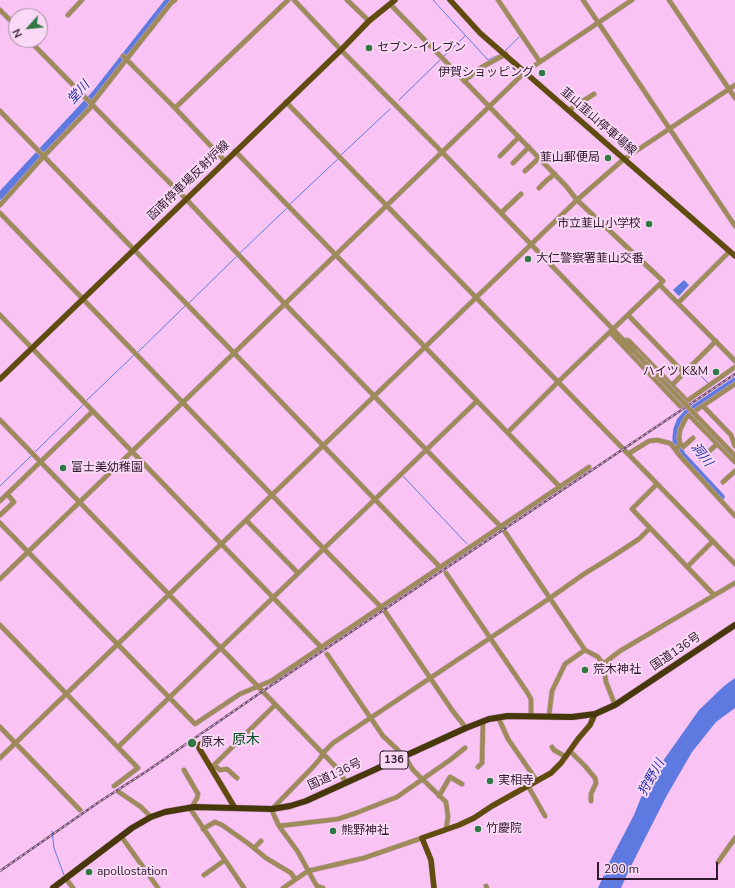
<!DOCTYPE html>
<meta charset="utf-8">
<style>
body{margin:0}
#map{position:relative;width:735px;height:888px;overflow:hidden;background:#f9c3f4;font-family:"Nunito Sans",sans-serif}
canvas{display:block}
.north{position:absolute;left:8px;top:8px;width:40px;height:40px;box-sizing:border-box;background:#fad9f6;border:1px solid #a98da6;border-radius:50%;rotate:243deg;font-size:11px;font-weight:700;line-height:16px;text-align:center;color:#2f1b2d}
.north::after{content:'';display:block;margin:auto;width:14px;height:18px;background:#317743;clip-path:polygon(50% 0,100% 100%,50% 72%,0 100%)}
.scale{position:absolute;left:597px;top:862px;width:121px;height:18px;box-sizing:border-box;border:2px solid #2f1b2d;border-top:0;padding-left:5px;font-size:12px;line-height:14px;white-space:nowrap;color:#2f1b2d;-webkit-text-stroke:3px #fad9f6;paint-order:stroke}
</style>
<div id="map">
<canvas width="735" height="888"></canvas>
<div class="north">N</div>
<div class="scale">200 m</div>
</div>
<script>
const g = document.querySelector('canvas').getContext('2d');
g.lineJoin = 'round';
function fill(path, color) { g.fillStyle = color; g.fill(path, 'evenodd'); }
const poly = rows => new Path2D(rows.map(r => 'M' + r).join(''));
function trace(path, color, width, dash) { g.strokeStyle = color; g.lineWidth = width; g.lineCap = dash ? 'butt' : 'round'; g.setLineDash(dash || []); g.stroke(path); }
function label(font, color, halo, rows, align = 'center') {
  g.font = font + ' "Nunito Sans","Noto Sans JP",sans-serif'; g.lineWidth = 4; g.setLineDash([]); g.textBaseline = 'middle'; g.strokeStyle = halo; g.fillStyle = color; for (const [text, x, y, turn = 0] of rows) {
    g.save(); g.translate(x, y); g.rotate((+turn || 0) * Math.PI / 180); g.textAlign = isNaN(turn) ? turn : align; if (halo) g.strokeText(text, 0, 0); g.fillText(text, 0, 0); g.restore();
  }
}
fill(poly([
 [684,280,689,285,679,296,673,290],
 [735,678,735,708,716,722,692,752,666,797,630,868,621,888,598,888,611,859,634,815,646,785,699,710,724,686]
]), '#5e7ae0');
trace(poly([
 [433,0,488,60,501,54],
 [505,51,519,37],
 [444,56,465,36],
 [399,100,440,60],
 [341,155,390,109],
 [289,205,339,158],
 [240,253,287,208],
 [189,303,237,256],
 [137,353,186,305],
 [692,367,708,383],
 [86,401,134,355],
 [35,452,84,404],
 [403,476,467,544],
 [0,486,31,456],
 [52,831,54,848,64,875]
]), '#5e7ae0', 1);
trace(poly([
 [0,196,95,94,169,0],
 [721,497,682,455,676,442,676,437,677,429,680,421,687,413,735,381]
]), '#5e7ae0', 7);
const minor = poly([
 [294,0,341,50,442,152,634,351],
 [347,0,369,21],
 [498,0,540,62],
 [583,0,735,226],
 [669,0,735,98],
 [390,4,566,186,577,200,663,281,558,382,508,432],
 [0,10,16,26],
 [68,15,82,0],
 [29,40,114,127,186,199,285,304,503,529,585,650,598,657,603,664,606,682,615,705],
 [123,56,175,108,225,161],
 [464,81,482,67,506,54],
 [286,102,735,564],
 [175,108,288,0],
 [569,110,594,94],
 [0,111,234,353,440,567],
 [235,151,425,347,560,487],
 [500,156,519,137],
 [513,163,529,147],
 [525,171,539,158],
 [539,188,547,180,555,174],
 [0,205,44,156,90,108,93,102,122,65,171,3,175,0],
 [0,213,324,549,384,610,452,710,466,728],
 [501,213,521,194],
 [660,285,735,361],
 [678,303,729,252],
 [0,315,321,647],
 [628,315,684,373],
 [610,332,680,406,735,367],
 [625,341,627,340,629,341,687,401],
 [672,385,716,341],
 [703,406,731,435,735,446],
 [689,415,735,462],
 [0,420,335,766,346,782],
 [680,443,683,447,693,438],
 [676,450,680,443,679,438,680,430,686,418,689,415,735,384],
 [628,454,649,441,657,440,669,443,671,444,680,456,735,516],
 [701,459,717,444],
 [723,482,735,471],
 [657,484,632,509,714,595],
 [0,501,93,411],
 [0,515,14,502,7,494],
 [246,520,298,573],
 [0,523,195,724,240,694,271,681,589,467],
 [687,567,713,541],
 [446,573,527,692,531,699,531,716],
 [0,579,525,72,632,0],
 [0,625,138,768,114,786],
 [327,654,383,736,398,750,403,757],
 [603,664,620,651,735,583],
 [549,716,552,691,565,664,585,650],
 [498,717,508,739,537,781],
 [0,727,80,810],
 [118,747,477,401],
 [552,747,554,750,566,757],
 [570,751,585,766,595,778,596,783,591,794,591,801],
 [405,756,411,767,414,771,446,802,448,817,446,829],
 [0,758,577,200,624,159,735,85],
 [214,765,220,770,227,769,237,778],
 [478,767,482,763,483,721],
 [211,768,275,705],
 [184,770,198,794,197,798,192,807],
 [528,786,545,816],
 [119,792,141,807,151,817],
 [439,796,450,777,462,784],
 [189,807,244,888],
 [279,826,338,819,356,813,397,797,450,760,465,748],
 [203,829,215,822,222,825,249,844,266,858,291,873,295,879],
 [121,836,158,888],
 [254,848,261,841],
 [718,862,735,838],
 [204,875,225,860],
 [66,879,73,888],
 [486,886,487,888],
 [283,888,308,871,364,858,422,838],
 [323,888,317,886,315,883,298,852,279,826,273,813,272,809,312,768,319,760,325,751,333,743,550,598,584,574,610,558,639,539,650,528]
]);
const major = poly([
 [450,0,480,33,735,256],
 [0,379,341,50,369,21,395,0],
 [208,740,199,745,199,748,235,808],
 [434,888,431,860,422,838,459,825,474,818,492,806,551,773,561,763,578,739,590,725,595,714]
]);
const highway = poly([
 [53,888,132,828,151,817,165,812,194,807,272,809,290,806,306,801,466,728,489,719,508,716,572,717,595,714,615,705,735,625]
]);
trace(minor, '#d1a1cc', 5.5);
trace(major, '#d1a1cc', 6);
trace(highway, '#d1a1cc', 7);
trace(minor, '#9d8b59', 4.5);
trace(major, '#604c0e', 5.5);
trace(highway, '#47380b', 6);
const rail = poly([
 [0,871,99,802,147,771,263,691,735,374]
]);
trace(rail, '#755572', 2.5);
trace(rail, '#fad9f6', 1, [3]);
const minorBridge = poly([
 [634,351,735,456]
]);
trace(minorBridge, '#d1a1cc', 5.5, []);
trace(minorBridge, '#9d8b59', 4.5);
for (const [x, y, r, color] of [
 [369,48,4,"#317743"],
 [542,73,4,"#317743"],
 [608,158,4,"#317743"],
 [649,224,4,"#317743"],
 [528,259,4,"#317743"],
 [716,372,4,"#317743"],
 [63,468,4,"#317743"],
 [585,670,4,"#317743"],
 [192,743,5,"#317743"],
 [490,781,4,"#317743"],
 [478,829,4,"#317743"],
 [333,831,4,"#317743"],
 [89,872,4,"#317743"]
]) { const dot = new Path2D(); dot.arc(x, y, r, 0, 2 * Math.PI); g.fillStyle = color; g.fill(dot); trace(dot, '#fad9f6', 1.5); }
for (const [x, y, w] of [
 [394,760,28]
]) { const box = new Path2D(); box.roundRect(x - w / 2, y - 9, w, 18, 3); g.fillStyle = '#fad9f6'; g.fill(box); trace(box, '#2f1b2d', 1); }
label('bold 11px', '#2f1b2d', null, [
 ["136",394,760]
]);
label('12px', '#2f1b2d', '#fad9f6', [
 ["セブン-イレブン",377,48],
 ["伊賀ショッピング",534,73,"right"],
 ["韮山郵便局",600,158,"right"],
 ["市立韮山小学校",641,224,"right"],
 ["大仁警察署韮山交番",536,259],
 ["ハイツ K&M",708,372,"right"],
 ["富士美幼稚園",71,468],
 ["荒木神社",593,670],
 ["原木",201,743],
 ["実相寺",498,781],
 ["竹慶院",486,829],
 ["熊野神社",341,831],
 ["apollostation",97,872]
], 'left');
label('12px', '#2f1b2d', '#fad9f6', [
 ["韮山韮山停車場線",598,122,41],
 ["函南停車場反射炉線",189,181,-44],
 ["国道136号",676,652,-34],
 ["国道136号",335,775,-25]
]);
label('italic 13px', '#2431a8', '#fad9f6', [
 ["堂川",79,93,-48],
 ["洞川",701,455,52],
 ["狩野川",652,778,-61]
]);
label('14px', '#034d1f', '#fad9f6', [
 ["原木",246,741]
]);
</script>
